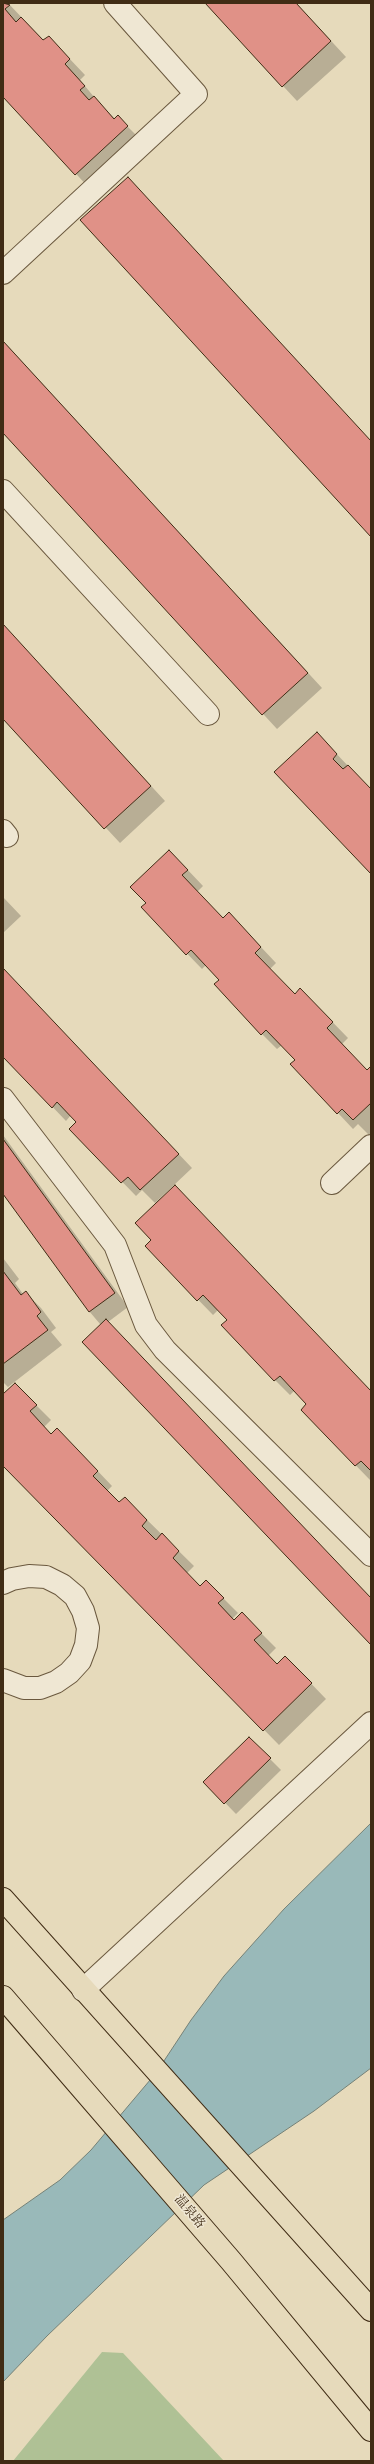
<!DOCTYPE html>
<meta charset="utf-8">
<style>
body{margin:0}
#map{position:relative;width:374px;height:2464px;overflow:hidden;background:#e6dabb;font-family:Cardo,serif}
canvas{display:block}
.frame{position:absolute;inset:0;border:4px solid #402c15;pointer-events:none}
</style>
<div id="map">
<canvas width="374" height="2464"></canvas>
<div class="frame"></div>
</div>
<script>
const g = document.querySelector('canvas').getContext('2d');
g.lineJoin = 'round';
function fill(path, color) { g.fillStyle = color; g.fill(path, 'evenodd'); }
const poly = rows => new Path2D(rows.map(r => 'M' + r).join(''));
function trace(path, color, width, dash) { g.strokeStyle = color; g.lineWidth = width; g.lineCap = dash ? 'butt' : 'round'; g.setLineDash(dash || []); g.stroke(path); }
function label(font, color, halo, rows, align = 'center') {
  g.font = font + ' Cardo,"Noto Serif SC",serif'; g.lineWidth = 3; g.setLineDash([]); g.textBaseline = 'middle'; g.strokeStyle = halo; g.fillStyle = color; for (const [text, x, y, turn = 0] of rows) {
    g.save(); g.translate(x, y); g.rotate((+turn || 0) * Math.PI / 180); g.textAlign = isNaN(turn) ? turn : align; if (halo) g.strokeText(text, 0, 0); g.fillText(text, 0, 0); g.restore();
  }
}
fill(poly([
 [102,2352,123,2353,224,2461,13,2461]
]), '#afc195');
const water = poly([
 [371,1823,371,2068,314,2111,204,2185,47,2336,3,2382,3,2220,60,2180,91,2150,156,2073,191,2020,224,1976,284,1909,371,1823]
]);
fill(water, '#99b9b9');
trace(water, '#758177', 1);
fill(poly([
 [3,3,8,3,44,41,49,37,85,75,80,80,99,103,115,119,118,117,143,142,91,190,3,95],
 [206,3,296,3,346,57,297,101],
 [3,341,322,688,277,729,3,432],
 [3,625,165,801,120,843,3,717],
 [331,748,371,790,371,873,276,772],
 [185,867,203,886,197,892,223,919,244,929,276,963,270,969,295,995,316,1005,348,1038,342,1044,367,1071,371,1068,371,1133,369,1135,358,1124,353,1129,338,1113,291,1064,297,1060,282,1045,277,1049,262,1034,221,980,206,965,202,969,142,907],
 [3,897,21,916,3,933],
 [3,969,192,1168,155,1203,142,1190,136,1196,71,1129,78,1122,71,1115,66,1121,3,1055],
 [3,1135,128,1307,108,1322,371,1598,371,1644,89,1311,3,1192],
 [146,1246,371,1392,370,1480,302,1410,308,1404,295,1390,290,1395,275,1380,228,1320,218,1310,213,1315],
 [3,1258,19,1279,15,1283,23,1294,26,1293,41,1308,56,1328,51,1332,62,1345,8,1387,3,1382],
 [15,1384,51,1420,44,1427,52,1435,72,1444,112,1486,107,1491,119,1504,140,1513,194,1566,187,1573,201,1587,221,1596,238,1613,232,1619,235,1621,257,1629,276,1648,268,1656,277,1665,300,1672,326,1699,279,1745,3,1464,3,1396],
 [249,1738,281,1770,236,1814,205,1782]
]), '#0003');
const building = poly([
 [3,3,10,5,5,9,16,22,21,17,43,40,49,36,70,59,65,64,85,86,80,90,89,100,94,96,114,119,118,115,128,126,75,175,3,97,3,3],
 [205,3,296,3,331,41,282,87,205,3],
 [128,177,371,441,371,537,80,220,128,177],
 [3,341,308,673,262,715,3,433,3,341],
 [3,624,151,786,104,829,3,719,3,624],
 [317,732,337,754,333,759,343,769,348,765,371,789,371,874,274,772,317,732],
 [169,850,188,870,182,875,223,918,229,912,261,947,255,953,295,994,300,988,333,1022,327,1028,367,1070,371,1066,371,1103,353,1120,342,1109,337,1114,290,1064,295,1060,266,1030,261,1035,214,984,219,980,191,950,186,955,141,907,146,903,130,887,169,850],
 [3,968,179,1154,140,1190,128,1177,121,1183,69,1129,76,1122,57,1102,52,1108,3,1057,3,968],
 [3,1139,115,1293,89,1312,3,1194,3,1139],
 [175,1185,371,1391,371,1471,361,1461,355,1466,301,1410,306,1404,280,1376,274,1381,221,1325,227,1320,203,1295,197,1301,145,1246,151,1240,135,1223,175,1185],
 [3,1271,21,1295,26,1291,41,1312,37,1316,48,1330,3,1364,3,1271],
 [106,1319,371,1598,371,1645,82,1342,106,1319],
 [15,1383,37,1405,30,1411,51,1434,57,1428,98,1471,93,1476,119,1502,125,1497,147,1520,142,1526,156,1540,162,1533,179,1551,173,1558,200,1586,206,1580,224,1598,218,1603,234,1620,242,1612,262,1633,254,1640,277,1664,285,1656,312,1683,263,1731,3,1466,3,1394,15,1383],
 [249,1737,271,1758,224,1804,203,1782,249,1737]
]);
fill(building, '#e09187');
trace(building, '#402c15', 1);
const minor = poly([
 [3,273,196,94,115,3],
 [3,491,208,714],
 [3,831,7,836],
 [3,1099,115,1245,146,1325,165,1350,371,1555],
 [332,1183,371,1146],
 [3,1583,12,1579,29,1576,46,1577,62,1585,75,1596,83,1611,88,1628,86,1645,80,1661,69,1673,56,1682,40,1688,24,1688,3,1680],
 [83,1990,371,1723]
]);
const major = poly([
 [3,1899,371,2310],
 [3,1997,231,2261,371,2430]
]);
trace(minor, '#6a583e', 24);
trace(major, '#402c15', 24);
trace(minor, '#efe7d3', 22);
trace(major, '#e6dabb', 22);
label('13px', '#402c15', '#efe7d3', [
 ["温泉路",189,2212,50]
]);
</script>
